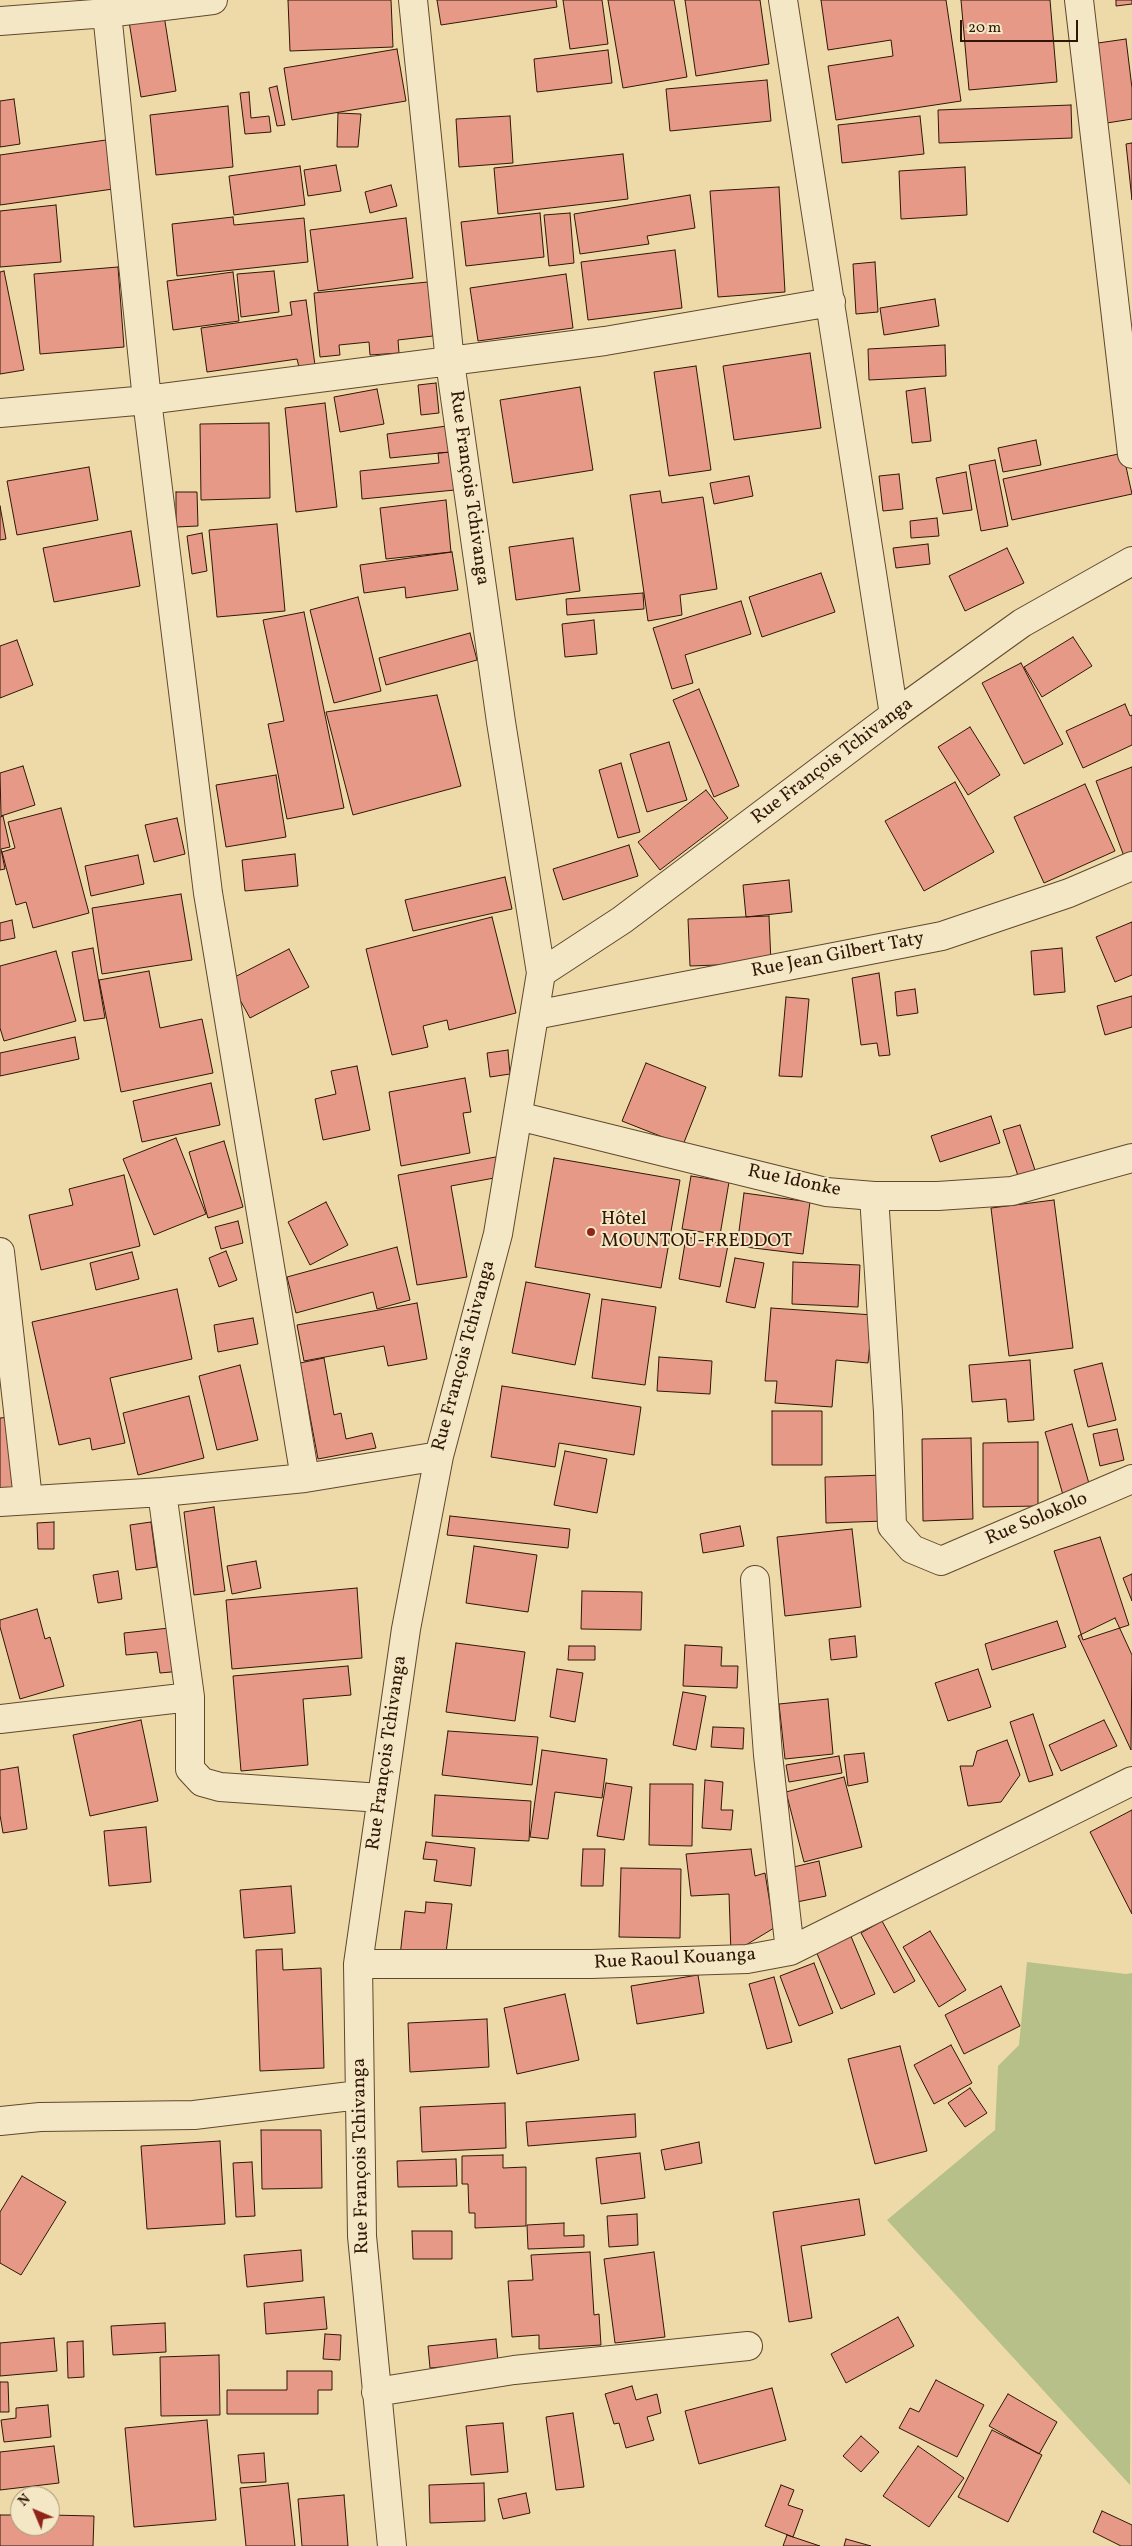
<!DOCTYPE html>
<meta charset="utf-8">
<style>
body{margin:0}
#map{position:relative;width:1132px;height:2546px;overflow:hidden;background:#eedaa8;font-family:Vollkorn,serif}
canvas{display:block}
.north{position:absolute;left:10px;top:2486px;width:50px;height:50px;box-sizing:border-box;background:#f4e7c6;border:1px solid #a69479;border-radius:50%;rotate:315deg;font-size:14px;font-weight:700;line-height:20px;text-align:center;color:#301705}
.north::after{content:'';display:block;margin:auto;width:18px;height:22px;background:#8f2418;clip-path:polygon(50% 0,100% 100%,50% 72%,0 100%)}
.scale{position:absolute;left:960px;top:20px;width:118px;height:22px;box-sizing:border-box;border:2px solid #301705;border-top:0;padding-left:6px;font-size:15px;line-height:18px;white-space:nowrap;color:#301705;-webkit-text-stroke:4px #f4e7c6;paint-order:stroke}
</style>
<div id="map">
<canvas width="1132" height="2546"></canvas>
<div class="north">N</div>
<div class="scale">20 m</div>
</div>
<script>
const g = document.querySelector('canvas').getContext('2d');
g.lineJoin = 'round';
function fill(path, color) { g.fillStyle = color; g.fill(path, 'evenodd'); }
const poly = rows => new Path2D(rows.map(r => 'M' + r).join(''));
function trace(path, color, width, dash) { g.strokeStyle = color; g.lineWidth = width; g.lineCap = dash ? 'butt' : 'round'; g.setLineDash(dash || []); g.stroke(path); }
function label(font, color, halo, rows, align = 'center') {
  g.font = font + ' Vollkorn,serif'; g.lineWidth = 4; g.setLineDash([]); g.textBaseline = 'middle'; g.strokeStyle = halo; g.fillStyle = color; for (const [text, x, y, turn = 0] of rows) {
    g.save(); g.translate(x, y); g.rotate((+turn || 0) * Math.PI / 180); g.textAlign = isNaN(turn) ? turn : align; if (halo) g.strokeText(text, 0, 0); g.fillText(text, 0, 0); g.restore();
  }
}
fill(poly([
 [1027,1962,1126,1974,1132,1973,1130,2485,887,2220,995,2130,998,2066,1019,2045]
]), '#b7c089');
const building = poly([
 [288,0,391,0,393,47,290,51,288,0],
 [437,0,556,0,557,7,441,25,437,0],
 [563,0,602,0,608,44,570,49,563,0],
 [608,0,674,0,687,77,623,88,608,0],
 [685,0,760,0,769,64,696,76,685,0],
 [821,0,946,0,961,101,836,120,828,66,893,56,891,40,828,50,821,0],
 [961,0,1050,0,1057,82,969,90,961,0],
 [1116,0,1132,0,1132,4,1116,6,1116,0],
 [163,9,176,91,141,97,128,15,163,9],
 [1126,39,1132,88,1132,119,1107,123,1098,43,1126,39],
 [397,49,406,101,292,120,284,68,397,49],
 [608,50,612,83,537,92,534,59,608,50],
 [767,80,771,121,670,131,666,89,767,80],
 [277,86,285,125,277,126,269,88,277,86],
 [249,92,251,118,269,116,271,132,245,134,240,93,249,92],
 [14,99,20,144,0,147,0,101,14,99],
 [1071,105,1072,138,939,143,938,110,1071,105],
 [228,106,233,167,156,175,150,115,228,106],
 [338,113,361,114,358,147,337,147,338,113],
 [510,116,513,163,459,167,456,119,510,116],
 [920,116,924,154,842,163,838,125,920,116],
 [106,140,113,189,0,205,0,155,106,140],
 [1132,143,1132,200,1126,144,1132,143],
 [623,154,628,199,498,214,494,168,623,154],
 [336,165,341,191,308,196,304,170,336,165],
 [300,166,305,205,234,215,229,176,300,166],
 [965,167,967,215,901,219,899,171,965,167],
 [391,185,397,206,370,213,365,192,391,185],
 [779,187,785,292,718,297,710,191,779,187],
 [690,195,695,228,647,236,649,244,580,254,574,214,690,195],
 [56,205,61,262,0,267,0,211,56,205],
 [540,213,544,257,466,266,461,222,540,213],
 [570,213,574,263,549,266,544,215,570,213],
 [233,217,234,225,304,218,308,262,177,276,172,224,233,217],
 [406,218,413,278,318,291,310,230,406,218],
 [675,250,682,308,588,320,581,262,675,250],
 [875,262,878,312,856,314,853,264,875,262],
 [118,267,124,347,40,354,34,274,118,267],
 [4,271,24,370,0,374,0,272,4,271],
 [274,271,279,312,241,317,237,274,274,271],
 [233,272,239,321,173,330,167,281,233,272],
 [566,274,573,328,478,341,470,288,566,274],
 [428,282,433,336,398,340,399,353,370,355,369,342,339,345,340,355,320,357,314,293,428,282],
 [935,299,939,326,884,335,880,308,935,299],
 [306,300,315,365,299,367,297,359,207,372,201,328,292,315,290,302,306,300],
 [945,345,946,376,869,380,868,349,945,345],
 [810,353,821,428,734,440,723,366,810,353],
 [696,366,711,470,669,476,654,372,696,366],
 [436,383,439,413,421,415,418,385,436,383],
 [580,387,593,470,513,483,500,400,580,387],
 [925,388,931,441,912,443,906,391,925,388],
 [377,389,384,424,340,432,334,397,377,389],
 [325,403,337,507,296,512,285,408,325,403],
 [269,423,270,498,201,500,200,424,269,423],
 [447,426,450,452,390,458,387,434,447,426],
 [1036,440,1041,465,1003,472,998,448,1036,440],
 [452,452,455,490,362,499,360,471,439,463,438,453,452,452],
 [1123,453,1132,494,1012,520,1003,479,1123,453],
 [995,460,1008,526,981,531,969,465,995,460],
 [89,467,98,520,17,535,7,481,89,467],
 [966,472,972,510,943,514,936,478,966,472],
 [899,474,903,509,883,511,879,476,899,474],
 [749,476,753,496,714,504,710,483,749,476],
 [660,491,662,503,703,497,717,589,680,595,682,615,648,621,630,495,660,491],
 [176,492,197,492,198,526,176,527,176,492],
 [446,500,451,552,386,559,380,508,446,500],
 [0,506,6,539,0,540,0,506],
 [937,518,939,536,911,538,910,521,937,518],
 [277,524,285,611,217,617,209,530,277,524],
 [131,531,140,586,54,602,43,548,131,531],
 [202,533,207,571,192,574,187,536,202,533],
 [573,538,580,591,516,600,509,547,573,538],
 [928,544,930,564,896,568,893,548,928,544],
 [1007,548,1024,583,965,611,949,576,1007,548],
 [452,552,458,590,406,598,405,587,364,593,360,565,452,552],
 [821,573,835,612,762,637,749,597,821,573],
 [643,593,644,609,567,615,566,599,643,593],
 [358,597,381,691,334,703,310,610,358,597],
 [741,601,751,634,685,655,693,683,672,689,653,628,741,601],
 [304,612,344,808,287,819,268,724,284,721,263,620,304,612],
 [594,620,597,654,565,657,562,624,594,620],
 [470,633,477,660,386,685,379,658,470,633],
 [1073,637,1092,666,1042,697,1024,667,1073,637],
 [17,640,33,685,0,698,0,646,17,640],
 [1021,663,1063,744,1024,764,982,683,1021,663],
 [699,689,739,786,714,797,673,700,699,689],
 [437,695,461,786,353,815,326,712,437,695],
 [1125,704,1130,716,1132,715,1132,745,1083,768,1066,731,1125,704],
 [970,727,1000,775,968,795,938,747,970,727],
 [669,742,687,800,647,812,630,754,669,742],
 [621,763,640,832,618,838,599,770,621,763],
 [23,766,35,805,1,816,0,773,23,766],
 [1132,767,1132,856,1125,859,1096,781,1132,767],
 [276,775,286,837,226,847,216,785,276,775],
 [955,782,994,852,924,891,885,821,955,782],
 [1085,784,1115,851,1044,883,1014,817,1085,784],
 [706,790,728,818,660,870,638,842,706,790],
 [61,808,89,913,33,928,26,902,16,905,2,852,15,848,8,822,61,808],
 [3,816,10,847,1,849,5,869,0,870,0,817,3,816],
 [177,818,185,854,154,862,145,825,177,818],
 [629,845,638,876,563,900,553,869,629,845],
 [295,854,298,886,245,891,242,860,295,854],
 [138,855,144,884,91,896,85,866,138,855],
 [505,877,512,909,413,931,405,900,505,877],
 [789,880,792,912,746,917,743,885,789,880],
 [181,894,192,960,102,974,92,908,181,894],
 [769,916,771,963,690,966,688,919,769,916],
 [492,917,516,1013,449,1030,447,1020,423,1026,428,1047,392,1055,366,949,492,917],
 [12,920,15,938,0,941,0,923,12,920],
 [1132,922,1132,975,1115,982,1096,937,1132,922],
 [93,948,105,1018,84,1021,72,952,93,948],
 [1062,948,1065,992,1034,995,1031,951,1062,948],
 [289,949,309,987,250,1018,229,980,289,949],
 [56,951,76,1021,4,1041,0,1028,0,966,56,951],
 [149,971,160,1028,202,1019,213,1073,121,1092,99,980,149,971],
 [879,973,890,1055,879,1056,877,1043,861,1045,852,978,879,973],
 [915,989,918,1013,897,1016,895,992,915,989],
 [1132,996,1132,1027,1105,1035,1097,1006,1132,996],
 [786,997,809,999,802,1077,779,1076,786,997],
 [75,1037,79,1059,0,1076,0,1053,75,1037],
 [508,1050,510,1074,490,1077,487,1053,508,1050],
 [646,1063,706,1087,683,1145,622,1121,646,1063],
 [357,1066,370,1130,323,1140,315,1099,336,1094,331,1071,357,1066],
 [465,1078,471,1112,463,1113,470,1153,401,1166,389,1092,465,1078],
 [211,1083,220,1125,142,1142,133,1101,211,1083],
 [991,1116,1000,1143,940,1162,931,1136,991,1116],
 [1020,1125,1036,1173,1019,1179,1003,1130,1020,1125],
 [176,1138,206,1214,154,1235,123,1159,176,1138],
 [224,1141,243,1207,208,1218,189,1152,224,1141],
 [501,1156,505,1176,451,1186,467,1277,417,1285,398,1175,501,1156],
 [554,1158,680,1180,661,1288,535,1267,554,1158],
 [124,1175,140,1246,41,1270,29,1215,73,1205,69,1189,124,1175],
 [691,1176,729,1182,720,1235,682,1229,691,1176],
 [744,1193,810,1202,803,1254,737,1246,744,1193],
 [1054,1200,1073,1348,1009,1356,991,1208,1054,1200],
 [326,1202,348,1245,310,1265,288,1222,326,1202],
 [238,1221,243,1243,221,1249,215,1227,238,1221],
 [686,1237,728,1245,720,1287,679,1279,686,1237],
 [397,1247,410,1300,377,1309,373,1292,296,1313,287,1277,397,1247],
 [226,1251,237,1280,219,1287,209,1258,226,1251],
 [132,1252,139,1279,96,1290,90,1263,132,1252],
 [735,1258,764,1263,755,1308,726,1302,735,1258],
 [793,1262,860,1265,858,1307,792,1304,793,1262],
 [526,1282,590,1294,575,1365,512,1353,526,1282],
 [177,1289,192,1359,110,1378,125,1443,92,1450,90,1438,59,1445,32,1322,177,1289],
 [602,1299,656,1307,645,1385,592,1378,602,1299],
 [417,1303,427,1359,388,1366,384,1346,304,1361,297,1325,417,1303],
 [771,1308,873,1315,868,1363,836,1360,832,1407,775,1403,777,1381,765,1381,771,1308],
 [253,1318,258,1344,218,1352,214,1325,253,1318],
 [659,1357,712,1361,710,1394,657,1391,659,1357],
 [324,1358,334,1415,341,1413,346,1439,372,1433,376,1448,318,1459,300,1363,324,1358],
 [1030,1360,1034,1420,1008,1422,1006,1399,972,1402,969,1365,1030,1360],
 [1102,1363,1116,1420,1088,1427,1074,1370,1102,1363],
 [240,1365,258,1440,217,1450,199,1376,240,1365],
 [502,1386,641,1407,634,1455,559,1443,555,1467,491,1457,502,1386],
 [189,1396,204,1458,138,1475,123,1413,189,1396],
 [772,1411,822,1411,822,1465,772,1465,772,1411],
 [11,1417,19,1490,0,1493,0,1418,11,1417],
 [1072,1424,1090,1487,1063,1495,1045,1432,1072,1424],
 [1117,1429,1124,1460,1100,1466,1093,1434,1117,1429],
 [971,1438,973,1519,923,1521,922,1439,971,1438],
 [1038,1442,1038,1506,983,1507,983,1443,1038,1442],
 [565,1451,607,1459,597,1513,554,1505,565,1451],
 [884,1475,885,1521,826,1523,825,1477,884,1475],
 [214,1507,225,1591,194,1595,184,1512,214,1507],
 [450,1516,570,1529,568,1548,447,1535,450,1516],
 [54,1522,54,1549,38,1549,37,1523,54,1522],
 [151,1522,157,1567,136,1570,130,1525,151,1522],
 [740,1526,744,1546,703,1553,700,1534,740,1526],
 [852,1529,861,1607,785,1616,777,1537,852,1529],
 [1100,1537,1129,1625,1083,1640,1054,1551,1100,1537],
 [474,1546,537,1555,528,1612,466,1603,474,1546],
 [256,1561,261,1588,232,1594,227,1566,256,1561],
 [118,1571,122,1599,98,1603,93,1575,118,1571],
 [1132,1574,1132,1601,1123,1578,1132,1574],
 [357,1588,362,1658,232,1669,226,1600,357,1588],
 [582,1591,642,1592,641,1630,581,1629,582,1591],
 [37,1609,45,1639,50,1637,64,1686,20,1699,0,1627,0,1620,37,1609],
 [1115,1618,1132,1655,1131,1750,1078,1636,1115,1618],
 [1057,1621,1066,1647,992,1670,985,1644,1057,1621],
 [178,1627,182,1671,160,1673,157,1652,126,1655,124,1633,178,1627],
 [855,1636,857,1657,831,1660,829,1639,855,1636],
 [456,1643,525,1652,515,1721,446,1712,456,1643],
 [685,1645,722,1647,721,1666,738,1666,737,1688,683,1686,685,1645],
 [569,1646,595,1646,595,1660,568,1660,569,1646],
 [348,1666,351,1695,303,1699,308,1765,241,1771,233,1676,348,1666],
 [557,1669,583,1673,575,1722,550,1717,557,1669],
 [978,1669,991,1707,948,1721,935,1683,978,1669],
 [683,1692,706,1696,696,1750,673,1745,683,1692],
 [828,1699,833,1754,785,1759,779,1704,828,1699],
 [1033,1714,1053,1775,1029,1782,1010,1722,1033,1714],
 [141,1720,158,1801,90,1816,73,1735,141,1720],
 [1104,1720,1117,1746,1061,1771,1049,1745,1104,1720],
 [713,1727,744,1728,743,1749,711,1747,713,1727],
 [448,1731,538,1737,532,1785,442,1775,448,1731],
 [1007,1740,1020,1775,1001,1802,968,1806,960,1766,973,1766,977,1751,1007,1740],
 [542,1750,607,1759,602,1798,555,1792,548,1839,530,1837,542,1750],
 [864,1753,868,1782,848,1786,844,1755,864,1753],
 [839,1756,842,1773,789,1782,786,1765,839,1756],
 [18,1767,27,1829,3,1833,0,1815,0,1770,18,1767],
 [844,1777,862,1847,804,1862,786,1792,844,1777],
 [705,1780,723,1782,721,1810,733,1810,731,1830,702,1828,705,1780],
 [606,1783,632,1787,624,1840,597,1836,606,1783],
 [650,1784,693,1784,692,1846,649,1845,650,1784],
 [435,1795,531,1801,529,1841,432,1836,435,1795],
 [1132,1810,1132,1914,1090,1832,1132,1810],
 [146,1827,151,1882,109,1886,104,1831,146,1827],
 [426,1842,475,1848,471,1886,434,1881,437,1860,423,1859,426,1842],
 [583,1849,605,1849,603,1886,581,1886,583,1849],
 [751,1849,755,1876,765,1873,774,1928,731,1954,729,1894,691,1896,686,1854,751,1849],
 [819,1861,826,1896,792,1903,785,1869,819,1861],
 [621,1868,681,1869,680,1938,619,1937,621,1868],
 [291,1886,295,1933,244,1938,240,1890,291,1886],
 [426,1902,452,1904,445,1961,400,1956,405,1911,425,1913,426,1902],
 [882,1921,915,1981,894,1993,861,1933,882,1921],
 [930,1931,966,1990,939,2007,903,1947,930,1931],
 [850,1934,875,1994,841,2009,815,1949,850,1934],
 [282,1949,283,1970,321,1968,324,2068,260,2071,256,1950,282,1949],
 [814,1963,833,2013,799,2026,780,1976,814,1963],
 [698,1975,704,2013,637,2024,631,1986,698,1975],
 [774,1977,792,2042,767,2049,749,1984,774,1977],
 [1001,1986,1020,2026,964,2054,945,2015,1001,1986],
 [565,1994,579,2060,517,2074,504,2008,565,1994],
 [487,2019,489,2067,410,2072,408,2023,487,2019],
 [951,2045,972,2083,934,2104,914,2065,951,2045],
 [900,2046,927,2151,875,2164,848,2059,900,2046],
 [970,2088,987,2113,965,2127,948,2103,970,2088],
 [505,2103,506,2148,422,2152,420,2107,505,2103],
 [635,2114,636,2137,528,2146,526,2122,635,2114],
 [261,2130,321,2130,322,2188,262,2189,261,2130],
 [220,2141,225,2224,147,2229,141,2146,220,2141],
 [699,2142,702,2163,665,2170,661,2150,699,2142],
 [640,2153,645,2198,601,2204,596,2158,640,2153],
 [503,2155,503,2168,526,2167,526,2226,475,2228,475,2213,469,2213,468,2184,462,2184,462,2156,503,2155],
 [456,2159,457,2186,398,2187,397,2161,456,2159],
 [252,2162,255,2216,236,2217,233,2163,252,2162],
 [22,2176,66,2202,21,2275,0,2263,0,2212,22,2176],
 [859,2199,865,2235,801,2246,812,2318,789,2322,773,2212,859,2199],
 [637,2214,638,2245,609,2247,607,2216,637,2214],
 [564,2223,564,2236,584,2235,584,2247,528,2249,527,2225,564,2223],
 [412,2231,452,2231,452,2259,413,2259,412,2231],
 [301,2250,303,2281,247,2287,244,2255,301,2250],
 [590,2252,594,2315,599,2314,601,2345,539,2349,539,2335,512,2337,508,2281,533,2280,531,2255,590,2252],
 [654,2252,665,2337,615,2343,604,2259,654,2252],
 [324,2297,327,2329,266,2334,264,2303,324,2297],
 [898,2317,914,2346,846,2383,831,2354,898,2317],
 [165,2323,166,2352,113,2355,111,2326,165,2323],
 [325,2334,341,2335,340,2360,323,2359,325,2334],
 [54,2338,57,2371,0,2376,0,2343,54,2338],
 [496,2339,498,2362,430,2368,428,2346,496,2339],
 [83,2341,84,2377,68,2378,67,2342,83,2341],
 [219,2355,220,2415,161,2416,160,2357,219,2355],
 [287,2371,332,2371,332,2390,318,2390,318,2414,227,2414,227,2390,287,2390,287,2371],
 [936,2380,984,2405,957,2457,899,2428,910,2408,919,2412,936,2380],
 [0,2382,8,2382,9,2412,0,2412,0,2382],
 [632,2386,636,2400,657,2394,661,2413,647,2417,654,2440,626,2448,619,2423,614,2424,605,2394,632,2386],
 [772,2388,786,2440,699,2464,685,2411,772,2388],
 [1008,2394,1057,2422,1039,2454,989,2426,1008,2394],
 [48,2405,51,2437,4,2442,1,2420,16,2418,16,2408,48,2405],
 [573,2413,584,2487,556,2490,546,2417,573,2413],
 [207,2420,216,2520,134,2527,125,2428,207,2420],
 [503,2423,508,2472,471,2475,466,2426,503,2423],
 [992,2430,1042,2455,1008,2522,958,2497,992,2430],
 [861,2436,879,2452,861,2472,843,2456,861,2436],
 [54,2446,59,2483,0,2490,0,2452,54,2446],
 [918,2446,964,2478,929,2527,883,2496,918,2446],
 [264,2453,266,2482,241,2483,238,2455,264,2453],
 [288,2483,295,2546,246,2546,240,2488,288,2483],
 [484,2483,485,2521,430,2523,429,2485,484,2483],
 [781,2485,794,2490,788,2505,803,2510,793,2537,765,2526,781,2485],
 [526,2493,530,2513,503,2519,498,2499,526,2493],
 [344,2495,348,2546,302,2546,298,2499,344,2495],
 [1102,2511,1132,2525,1132,2546,1121,2546,1093,2532,1102,2511],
 [0,2515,20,2515,20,2526,50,2526,50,2515,94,2516,93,2546,0,2546,0,2515],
 [787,2535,820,2546,783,2546,787,2535],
 [846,2539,871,2546,844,2546,846,2539]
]);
fill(building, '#e79988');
trace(building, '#301705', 1);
const minor = poly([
 [783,0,894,715],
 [1079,0,1132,454],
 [107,13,147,400,208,893,305,1478],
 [0,21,107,13,213,0],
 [0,413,147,400,605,341,831,302],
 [541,973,622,920,894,715,1022,623,1132,561],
 [535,1015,942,936,1069,893,1132,866],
 [518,1116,826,1192,874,1196,938,1196,1012,1191,1132,1158],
 [874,1196,888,1412,892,1526,912,1549,941,1561,1132,1479],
 [0,1252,28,1499],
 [162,1492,190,1697,190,1769,202,1782,220,1787,381,1798],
 [0,1502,162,1492,305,1478,439,1456],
 [755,1580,768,1755,790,1951],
 [0,1719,190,1697],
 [358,1964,591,1964,747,1959,790,1951,1132,1781],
 [0,2121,40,2117,194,2115,359,2095],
 [376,2392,514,2370,748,2346],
 [392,2546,362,2236,358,1964,406,1629,439,1456,498,1234,541,973,501,722,450,362,413,0]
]);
trace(minor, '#60482e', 30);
trace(minor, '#f4e7c6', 28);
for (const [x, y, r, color] of [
 [591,1232,5,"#8f2418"]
]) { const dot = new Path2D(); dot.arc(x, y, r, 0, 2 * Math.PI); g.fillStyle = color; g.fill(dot); trace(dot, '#f4e7c6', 2); }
label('19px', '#301705', '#f4e7c6', [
 ["Rue François Tchivanga",468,488,82],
 ["Rue François Tchivanga",833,762,-37],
 ["Rue Jean Gilbert Taty",838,956,-11],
 ["Rue Idonke",794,1182,12],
 ["Rue François Tchivanga",465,1356,-75],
 ["Rue Solokolo",1037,1520,-23],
 ["Rue François Tchivanga",388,1753,-82],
 ["Rue Raoul Kouanga",675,1960,-3],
 ["Rue François Tchivanga",362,2156,-91]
]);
label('19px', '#301705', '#f4e7c6', [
 ["Hôtel",601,1221],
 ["MOUNTOU-FREDDOT",601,1243]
], 'left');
</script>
